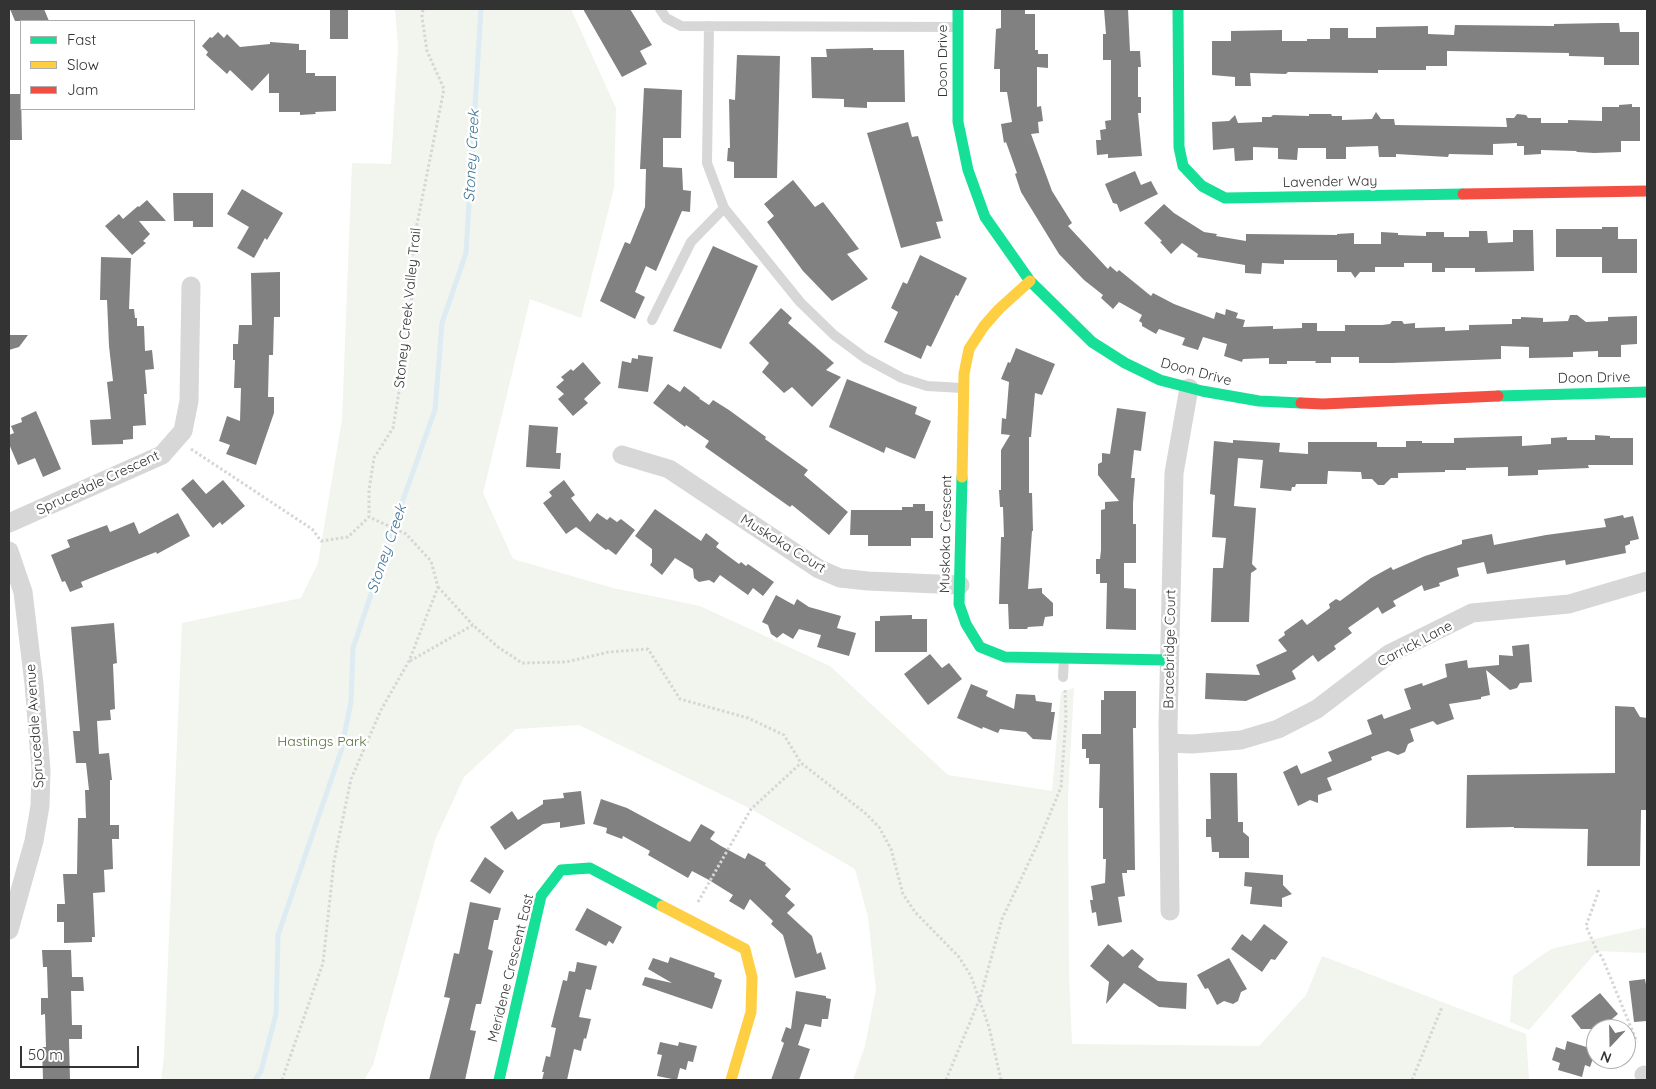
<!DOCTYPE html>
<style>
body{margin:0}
#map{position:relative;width:1656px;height:1089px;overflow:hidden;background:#fff;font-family:Quicksand,sans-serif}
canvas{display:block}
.frame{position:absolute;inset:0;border:10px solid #333;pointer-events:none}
.legend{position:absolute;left:20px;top:20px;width:175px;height:90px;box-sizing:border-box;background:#fff;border:1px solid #adadad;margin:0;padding:6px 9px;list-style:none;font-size:15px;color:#333}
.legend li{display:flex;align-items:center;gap:10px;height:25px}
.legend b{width:25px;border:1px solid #adadad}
.north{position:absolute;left:1586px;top:1019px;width:50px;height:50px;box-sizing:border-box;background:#fff;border:1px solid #adadad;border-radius:50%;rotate:201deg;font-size:14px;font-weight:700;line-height:20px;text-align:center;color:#333}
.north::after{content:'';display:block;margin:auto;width:18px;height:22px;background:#7a7a7a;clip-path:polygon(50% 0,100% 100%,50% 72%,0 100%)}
.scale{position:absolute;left:20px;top:1046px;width:119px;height:22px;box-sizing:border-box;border:2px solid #333;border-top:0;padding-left:6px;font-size:15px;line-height:18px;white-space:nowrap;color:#333;-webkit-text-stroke:4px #fff;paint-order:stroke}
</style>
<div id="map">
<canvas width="1656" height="1089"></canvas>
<div class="frame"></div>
<ul class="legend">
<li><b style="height:6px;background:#16e098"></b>Fast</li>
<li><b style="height:6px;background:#ffcf43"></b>Slow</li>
<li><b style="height:6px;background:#f24e42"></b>Jam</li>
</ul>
<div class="north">N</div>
<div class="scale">50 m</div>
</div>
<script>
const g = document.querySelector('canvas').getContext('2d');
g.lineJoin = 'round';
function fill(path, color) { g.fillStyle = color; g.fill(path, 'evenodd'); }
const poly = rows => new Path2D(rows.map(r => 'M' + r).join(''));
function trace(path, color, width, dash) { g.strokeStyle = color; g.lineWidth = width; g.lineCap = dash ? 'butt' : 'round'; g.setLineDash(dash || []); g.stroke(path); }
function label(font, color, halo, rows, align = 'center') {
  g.font = font + ' Quicksand,sans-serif'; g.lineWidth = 5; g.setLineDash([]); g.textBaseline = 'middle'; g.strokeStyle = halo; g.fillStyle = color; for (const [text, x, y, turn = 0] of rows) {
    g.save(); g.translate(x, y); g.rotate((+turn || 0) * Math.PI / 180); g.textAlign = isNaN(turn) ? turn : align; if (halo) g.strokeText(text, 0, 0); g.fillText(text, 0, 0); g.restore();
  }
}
fill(poly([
 [395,9,571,9,616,108,614,188,581,318,530,299,483,493,513,559,613,588,700,606,830,666,948,775,1052,791,1061,692,1074,688,1068,796,1069,975,1072,1044,1259,1046,1306,995,1322,956,1526,1034,1529,1080,853,1080,865,1046,876,990,868,917,855,869,751,809,579,725,516,729,464,777,435,840,373,1065,364,1080,161,1080,164,1057,182,623,301,598,318,563,342,420,352,163,391,164,398,47],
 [1647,927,1647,953,1597,951,1529,1030,1510,1022,1513,976,1551,949]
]), '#f1f5ed');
trace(poly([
 [255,1080,261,1071,276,1014,278,935,341,751,351,702,353,648,399,511,435,410,442,323,466,253,481,9]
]), '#ddebf3', 5);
fill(poly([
 [10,9,44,9,49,21,15,21],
 [330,9,348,9,348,39,330,39],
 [583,9,630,9,652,45,640,51,647,64,622,77],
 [1001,9,1025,9,1025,14,1035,14,1035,50,1038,50,1038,54,1048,54,1048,68,1037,67,1037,107,1041,106,1043,121,1038,122,1039,133,1031,134,1052,191,1072,223,1068,226,1108,269,1110,266,1117,272,1119,270,1151,296,1153,293,1174,304,1214,319,1216,312,1225,315,1226,309,1238,313,1236,318,1245,320,1243,327,1273,326,1273,329,1302,328,1302,323,1317,323,1317,331,1345,331,1345,325,1382,325,1390,324,1392,321,1402,321,1404,324,1415,323,1415,328,1445,327,1445,331,1469,330,1469,325,1512,324,1512,319,1521,319,1521,317,1543,318,1543,322,1568,321,1570,315,1577,315,1586,322,1608,321,1608,317,1637,316,1637,344,1621,345,1621,357,1598,357,1598,351,1573,352,1573,357,1529,358,1529,347,1501,346,1501,359,1392,363,1359,363,1359,357,1331,357,1331,363,1315,363,1316,361,1287,361,1287,364,1269,364,1269,358,1243,359,1242,362,1224,356,1227,344,1203,337,1198,350,1182,345,1185,338,1159,329,1156,334,1142,326,1142,323,1139,321,1142,315,1119,302,1113,309,1101,298,1103,295,1084,280,1059,254,1021,192,1015,174,1017,173,1006,142,1004,143,1001,124,1012,122,1007,92,1000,92,1000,69,994,69,996,29,1001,28],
 [1104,9,1128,9,1130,51,1140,51,1141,67,1138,67,1138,97,1141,97,1141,113,1138,113,1142,156,1108,158,1108,154,1097,155,1096,140,1101,140,1100,130,1106,129,1105,121,1111,120,1111,60,1103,60,1103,34,1106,34],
 [1604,23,1619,23,1620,32,1639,32,1639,65,1604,65,1604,57,1569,56,1569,53,1447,51,1447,66,1426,66,1426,70,1378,70,1378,73,1288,72,1286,74,1250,73,1251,86,1235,86,1235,77,1212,75,1212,41,1231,41,1231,31,1282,30,1282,41,1307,41,1307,39,1330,39,1330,28,1348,28,1348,38,1376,38,1376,27,1428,26,1428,34,1454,35,1455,25,1554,26,1554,24],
 [218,32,224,38,227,34,240,47,270,44,270,42,299,44,299,50,306,50,306,73,315,73,315,76,336,76,336,111,315,112,316,114,300,115,300,112,279,112,279,93,269,93,269,73,252,91,230,70,227,74,206,55,208,52,202,46,210,37,212,38],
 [873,48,873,50,904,50,905,102,867,102,867,108,844,107,844,99,812,98,811,57,827,57,826,49],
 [737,55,780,56,777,178,734,178,734,162,727,161,728,148,730,148,729,99,735,100],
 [644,88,682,90,681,138,663,138,663,167,682,168,683,190,691,191,690,212,682,211,656,271,646,266,635,292,645,297,635,319,600,301,625,242,630,244,645,207,646,169,640,169],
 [9,94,21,94,22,140,9,140],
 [1632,104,1632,107,1640,107,1640,141,1621,141,1621,152,1594,153,1577,152,1576,151,1541,150,1541,154,1524,155,1524,146,1517,146,1517,143,1493,144,1493,155,1449,154,1448,157,1396,154,1396,157,1379,157,1378,146,1346,147,1346,159,1326,159,1326,148,1298,148,1297,160,1278,159,1278,148,1253,147,1253,160,1235,161,1234,148,1213,150,1212,122,1229,121,1235,115,1238,123,1262,122,1262,117,1271,117,1273,115,1309,116,1309,114,1331,114,1332,116,1342,116,1342,120,1372,119,1376,112,1381,119,1394,119,1395,125,1507,127,1506,118,1514,118,1517,114,1526,115,1528,118,1541,118,1541,123,1568,123,1568,120,1602,121,1602,107,1619,107,1619,105],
 [908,122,912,137,918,136,943,221,936,222,941,238,901,248,867,133],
 [1135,171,1141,185,1151,181,1158,194,1120,212,1117,204,1113,203,1105,184],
 [793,180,815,207,823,202,840,224,859,249,847,254,868,279,832,301,803,271,767,222,774,216,764,204],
 [242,189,283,213,267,240,265,238,254,258,237,248,249,227,227,214],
 [173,193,213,193,213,227,193,227,193,221,174,221],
 [147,200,166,221,139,221,150,234,143,241,146,243,132,255,105,226,119,214,123,219,138,206,139,207],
 [1164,204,1174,213,1204,232,1217,234,1216,236,1246,241,1246,234,1337,235,1337,234,1354,233,1354,244,1381,244,1381,232,1398,233,1398,235,1426,236,1426,232,1444,232,1444,237,1469,237,1469,231,1487,231,1488,243,1513,242,1513,230,1533,230,1534,271,1475,272,1475,268,1445,268,1445,272,1432,272,1432,263,1404,263,1404,267,1375,267,1375,272,1360,272,1355,278,1351,272,1337,272,1337,260,1284,260,1284,264,1262,263,1261,274,1245,273,1245,265,1197,257,1198,254,1182,243,1171,254,1160,242,1162,241,1144,223],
 [1602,227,1618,227,1618,239,1637,239,1637,273,1602,273,1602,257,1556,257,1556,229,1602,229],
 [713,246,758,266,721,349,673,331],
 [920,255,967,278,958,296,956,295,931,347,927,345,921,359,884,342,898,312,891,308,903,282,907,284],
 [101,257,131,258,129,309,134,309,135,318,137,318,137,326,144,326,145,351,152,350,154,369,145,370,147,394,144,394,146,425,133,426,133,439,123,440,123,444,92,445,90,420,111,419,107,382,113,381,109,346,107,300,100,300],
 [280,272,280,317,274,317,273,355,269,355,268,397,274,397,274,413,256,465,226,454,230,445,219,441,227,416,240,421,241,388,234,388,235,360,233,360,233,344,238,344,239,325,252,325,251,273],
 [781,308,792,318,788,323,834,363,826,370,841,377,812,407,792,387,784,393,762,372,769,363,749,343],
 [9,335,28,335,19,347,9,350],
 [1016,348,1055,364,1042,395,1035,393,1031,437,1029,437,1029,493,1032,493,1033,531,1032,531,1028,589,1042,588,1042,593,1053,603,1053,616,1045,617,1043,626,1028,627,1027,629,1009,629,1008,604,999,604,1001,537,1004,537,1003,507,1000,507,999,490,1001,490,1001,450,1010,435,1001,434,1002,418,1006,419,1009,382,1001,379,1008,362,1010,363],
 [638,355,653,357,648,392,618,388,622,361,631,363,632,358,638,359],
 [583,362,601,383,584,399,588,403,573,416,558,399,564,394,556,387,564,380,561,377,571,369,573,371],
 [847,379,917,407,915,414,931,421,915,459,886,447,884,453,829,427],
 [668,384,680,392,684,386,700,398,699,400,700,399,709,405,713,400,729,410,766,437,765,439,808,470,804,475,848,512,829,535,792,505,790,507,705,447,709,441,686,425,685,427,653,403],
 [1117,408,1146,412,1141,451,1134,450,1131,478,1135,478,1133,503,1133,524,1136,524,1136,563,1124,563,1124,588,1136,589,1136,630,1106,629,1107,583,1100,583,1100,574,1096,574,1096,559,1100,559,1101,550,1101,510,1105,509,1105,502,1119,501,1098,475,1098,464,1102,462,1102,453,1110,454],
 [36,411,61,469,43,477,35,458,18,465,9,444,9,435,14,433,11,426,22,422,21,418],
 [529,425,558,427,556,453,561,453,560,469,526,467],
 [1595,435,1610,436,1610,438,1633,438,1633,465,1588,465,1589,468,1538,470,1538,475,1508,476,1508,467,1466,468,1466,470,1445,470,1445,472,1398,473,1398,478,1391,478,1384,485,1378,485,1372,479,1362,479,1361,472,1328,471,1327,484,1296,484,1295,487,1292,487,1291,491,1260,488,1263,460,1238,458,1234,506,1256,508,1252,564,1257,569,1251,573,1249,622,1211,622,1213,568,1223,568,1226,538,1212,537,1215,495,1210,494,1214,441,1233,443,1233,440,1280,443,1279,452,1308,454,1308,442,1377,442,1377,447,1406,447,1406,441,1422,441,1422,443,1454,443,1454,438,1522,436,1522,446,1551,444,1551,438,1567,437,1567,440,1595,440],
 [193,479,206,494,223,480,245,506,222,525,220,522,213,528,181,489],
 [564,480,575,495,571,498,590,522,597,513,607,520,610,517,617,522,621,519,635,530,616,555,608,549,606,550,576,527,566,534,543,503,552,496,549,492],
 [913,504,925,504,925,511,933,511,933,538,911,538,911,546,868,546,868,535,850,535,851,510,902,510,902,507,913,507],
 [655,509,701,541,706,533,719,543,716,547,739,564,741,562,746,566,748,564,774,582,763,596,753,588,748,595,720,575,714,583,709,580,699,582,694,578,693,569,675,558,662,575,650,565,652,562,652,549,635,536],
 [178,513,190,536,157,554,156,552,81,582,83,587,70,592,65,581,62,582,51,555,70,547,67,540,107,525,110,532,134,522,139,534],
 [1623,515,1624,518,1633,516,1639,539,1630,541,1630,544,1625,546,1626,553,1566,565,1565,560,1487,574,1484,562,1457,568,1459,576,1439,583,1440,586,1424,591,1422,585,1393,601,1396,606,1382,614,1378,607,1348,628,1352,633,1334,646,1336,649,1318,662,1313,655,1292,671,1296,679,1246,701,1205,699,1206,673,1260,675,1256,665,1287,651,1278,640,1285,635,1284,632,1302,619,1307,625,1330,608,1329,604,1336,599,1340,601,1371,578,1391,567,1393,570,1425,556,1462,544,1462,540,1492,534,1494,545,1546,535,1606,527,1604,519],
 [776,595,794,605,797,599,809,607,841,616,837,628,856,633,849,656,817,647,821,635,799,629,793,639,783,633,777,638,771,634,768,625,762,622],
 [912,615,912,619,927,619,927,652,875,652,875,621,880,621,880,616],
 [114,623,117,663,113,664,115,709,110,710,111,720,97,721,99,754,109,753,112,780,110,780,110,825,119,825,119,839,112,839,113,869,104,870,105,892,93,893,95,937,92,937,92,942,64,943,64,922,57,922,57,904,65,904,63,874,77,874,78,818,86,818,85,790,89,790,86,763,76,763,73,731,80,731,71,627],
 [1529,644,1532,682,1520,683,1517,688,1510,690,1486,670,1490,695,1481,697,1481,699,1449,704,1454,719,1437,725,1433,721,1410,729,1414,741,1408,744,1405,752,1398,755,1388,751,1371,757,1372,760,1327,778,1332,790,1318,795,1318,803,1310,800,1298,806,1283,772,1297,765,1301,774,1332,761,1328,752,1372,734,1367,720,1382,714,1384,719,1411,709,1404,689,1422,683,1423,686,1447,677,1445,664,1467,660,1468,668,1499,665,1499,655,1513,656,1512,646],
 [930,654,942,668,949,663,962,679,928,705,904,674],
 [971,684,988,691,986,696,1014,709,1016,694,1035,695,1036,701,1052,703,1051,712,1055,712,1051,740,1033,739,1026,732,1000,729,998,733,983,727,982,729,957,718],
 [1104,691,1136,691,1136,728,1133,728,1135,870,1127,870,1127,873,1122,873,1125,896,1118,897,1122,922,1098,926,1096,912,1092,913,1090,900,1093,900,1091,886,1105,883,1106,859,1103,859,1103,808,1099,808,1100,764,1089,764,1089,758,1086,758,1086,749,1082,749,1082,734,1101,734,1101,700,1104,700],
 [1615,706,1634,707,1640,717,1647,718,1647,810,1641,810,1640,866,1587,866,1588,829,1514,828,1514,827,1466,828,1467,775,1615,773],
 [1210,773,1237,773,1238,822,1243,822,1243,832,1249,837,1249,858,1219,858,1219,852,1212,852,1211,837,1206,837,1206,819,1211,819],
 [581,791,585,824,560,828,560,822,543,824,505,850,490,827,512,811,518,820,543,804,543,800,564,798,563,793],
 [601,799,627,808,690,842,701,824,715,832,710,839,721,846,745,859,748,853,766,863,765,865,791,889,785,896,795,905,787,913,812,936,817,954,821,952,826,969,795,978,783,935,771,924,773,921,750,899,744,910,729,901,733,895,709,880,692,871,688,878,648,855,650,851,623,836,622,839,606,833,607,828,593,824],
 [485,857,504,871,490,894,470,881],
 [1245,872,1283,875,1283,885,1292,894,1282,898,1282,907,1250,904,1252,887,1244,886],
 [470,902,501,908,498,920,494,920,488,949,493,951,481,1004,476,1004,470,1030,476,1031,465,1080,429,1080,450,998,444,997,454,953,459,954],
 [587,908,622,927,613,944,609,941,606,946,575,930],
 [1264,924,1288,942,1275,960,1271,959,1262,972,1231,949,1242,934,1251,941],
 [1108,944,1123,957,1132,949,1144,959,1138,967,1158,981,1187,983,1186,1009,1159,1007,1124,983,1106,1004,1109,982,1090,966],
 [42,950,71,950,72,977,83,977,84,991,71,991,72,1025,82,1025,82,1039,69,1039,70,1080,43,1080,42,1047,46,1047,45,1014,41,1015,41,998,48,998,47,967,43,967],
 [670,957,715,973,714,977,722,980,712,1009,642,985,645,977,672,983,648,969,653,958,668,963],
 [1229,958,1247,989,1241,992,1238,1001,1233,1004,1224,1001,1217,1005,1208,988,1205,989,1197,975],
 [577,962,597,966,591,990,586,989,579,1017,591,1019,586,1039,584,1038,581,1051,574,1049,567,1080,542,1080,544,1072,542,1072,546,1056,550,1057,556,1028,551,1027,563,980,567,981,569,971,575,972],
 [1645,979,1647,990,1647,1021,1634,1022,1629,981],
 [796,991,826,996,826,998,831,999,828,1019,822,1019,821,1027,805,1024,798,1045,810,1049,799,1080,771,1080,784,1043,781,1041,786,1027,791,1029],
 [1600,993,1618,1014,1600,1029,1581,1029,1571,1016],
 [1567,1041,1596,1050,1590,1067,1585,1065,1582,1077,1558,1070,1560,1063,1552,1060,1556,1047,1565,1050],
 [660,1042,678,1046,679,1042,697,1046,693,1062,688,1061,686,1070,680,1068,677,1080,657,1076,662,1055,657,1054]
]), '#818181');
trace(poly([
 [191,449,312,529,321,541,348,537,369,517],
 [438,587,473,625],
 [410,661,473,625,498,647,522,663,566,662,609,652,648,649,680,699,748,718,784,735,801,763,864,812,879,827,891,849,903,894,915,912,959,957,971,976,989,1027,1001,1080],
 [1599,890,1586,926,1597,951,1602,957,1637,1042],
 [698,902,751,809,801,763],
 [282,1080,323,963,334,861,351,779,381,710,409,661,438,587,431,561,406,534,369,517,369,490,374,458,393,428,404,361,412,295,413,244,444,89,427,51,422,17,423,9],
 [946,1080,980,998,1002,919,1038,843,1061,787,1066,718,1065,689],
 [1412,1080,1442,1007]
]), '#d6d6d6', 3, [2.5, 2.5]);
trace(poly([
 [660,9,666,18,681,26,957,27],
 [709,26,707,163,724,208,800,302,834,335,865,358,902,378,927,386,962,388],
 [652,320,691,242,724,208],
 [1063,677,1064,658]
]), '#d7d7d7', 10);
trace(poly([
 [622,455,669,469,819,569,840,578,868,581,960,585],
 [9,523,162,455,183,431,189,401,191,286],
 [9,551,23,592,34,684,41,770,40,806,34,841,9,930],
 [1168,743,1192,744,1241,740,1278,729,1317,709,1389,654,1472,613,1569,604,1647,581],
 [1170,911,1168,725,1174,473,1189,388],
 [1644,1075,1647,1077]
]), '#d7d7d7', 19);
trace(poly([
 [958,9,958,122,968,170,985,217,1030,281,1092,342,1125,363,1160,380,1202,391,1259,401,1301,403],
 [1178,9,1179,147,1183,166,1202,186,1225,198,1463,194],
 [1498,396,1647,392],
 [962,477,959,604,966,624,980,647,1005,657,1169,660],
 [499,1080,541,896,561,870,590,868,662,906]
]), '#16e098', 11);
trace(poly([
 [962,477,964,374,969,349,984,326,999,309,1030,281],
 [662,906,745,949,752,977,751,1012,731,1080]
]), '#ffcf43', 11);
trace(poly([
 [1463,194,1647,191],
 [1301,403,1323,404,1498,396]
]), '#f24e42', 11);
label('14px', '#333', '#fff', [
 ["Doon Drive",943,61,-90],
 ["Lavender Way",1330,182,-1],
 ["Stoney Creek Valley Trail",408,308,-84],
 ["Doon Drive",1196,372,15],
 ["Doon Drive",1594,378,-1],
 ["Sprucedale Crescent",98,483,-25],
 ["Muskoka Crescent",946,534,-89],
 ["Muskoka Court",783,544,32],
 ["Carrick Lane",1415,644,-28],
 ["Bracebridge Court",1170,649,-89],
 ["Sprucedale Avenue",35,726,-94],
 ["Meridene Crescent East",511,968,-76]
]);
label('14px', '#56703f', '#fff', [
 ["Hastings Park",322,742]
]);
label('italic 15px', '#3f7597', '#fff', [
 ["Stoney Creek",472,156,-87],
 ["Stoney Creek",387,549,-71]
]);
</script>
